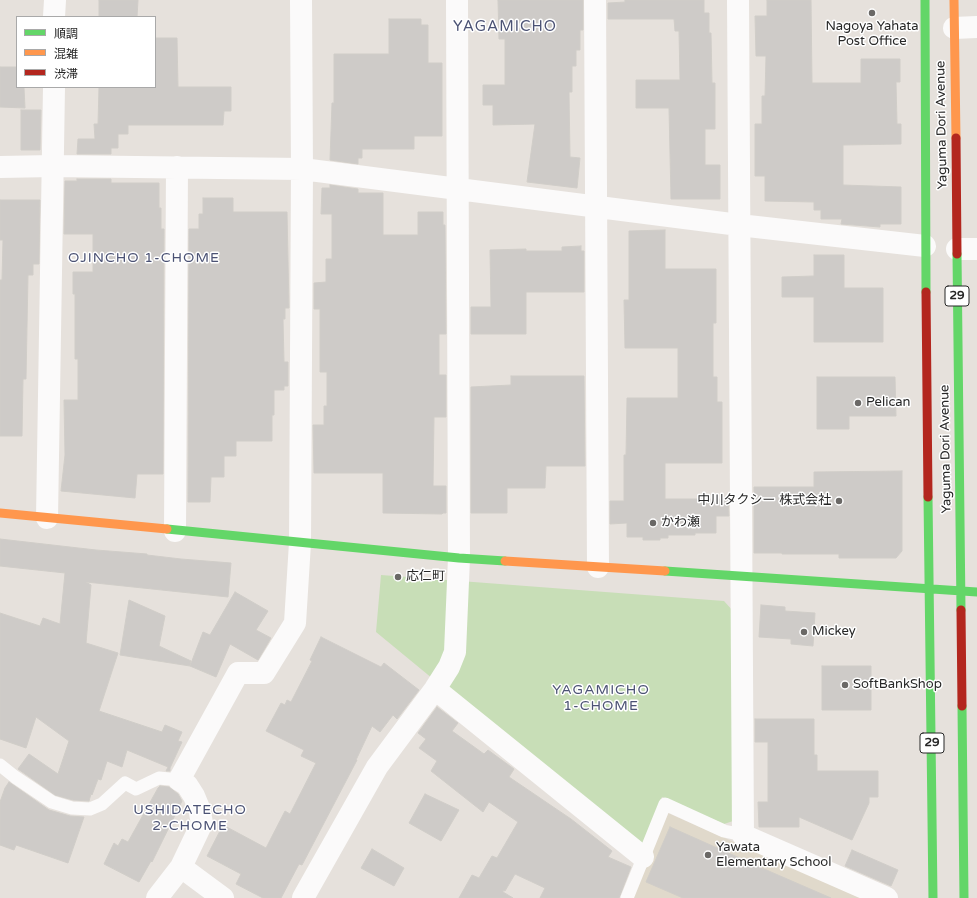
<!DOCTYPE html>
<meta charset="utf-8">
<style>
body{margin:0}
#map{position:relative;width:977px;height:898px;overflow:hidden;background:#e6e1dc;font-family:"Varela Round","Noto Sans JP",sans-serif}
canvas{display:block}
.legend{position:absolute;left:16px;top:16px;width:140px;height:72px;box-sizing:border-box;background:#fff;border:1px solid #a9a9a9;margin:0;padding:5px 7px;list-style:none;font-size:12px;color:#272727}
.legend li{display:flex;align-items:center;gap:8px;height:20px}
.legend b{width:20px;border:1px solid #a9a9a9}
</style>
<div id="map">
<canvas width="977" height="898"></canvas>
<ul class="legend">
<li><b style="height:5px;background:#63d668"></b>順調</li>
<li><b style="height:5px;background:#ff974d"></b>混雑</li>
<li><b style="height:5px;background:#b3261e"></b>渋滞</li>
</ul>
</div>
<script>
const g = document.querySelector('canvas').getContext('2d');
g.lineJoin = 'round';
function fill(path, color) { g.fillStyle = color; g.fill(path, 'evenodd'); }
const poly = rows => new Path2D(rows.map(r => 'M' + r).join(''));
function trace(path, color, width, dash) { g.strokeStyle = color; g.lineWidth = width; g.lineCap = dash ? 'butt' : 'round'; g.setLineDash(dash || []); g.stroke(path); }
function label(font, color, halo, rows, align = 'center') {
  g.font = font + ' "Varela Round","Noto Sans JP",sans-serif'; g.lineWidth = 3; g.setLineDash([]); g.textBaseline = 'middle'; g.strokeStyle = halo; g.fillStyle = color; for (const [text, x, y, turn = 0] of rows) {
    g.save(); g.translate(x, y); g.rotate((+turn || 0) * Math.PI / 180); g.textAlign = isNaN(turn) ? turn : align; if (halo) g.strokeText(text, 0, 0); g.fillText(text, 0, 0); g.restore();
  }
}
fill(poly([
 [668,813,861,898,633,898]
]), '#e0d9cb');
fill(poly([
 [381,575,724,601,733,611,733,821,724,824,662,797,642,846,461,702,376,632]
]), '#c8deb7');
const building = poly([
 [99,0,138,0,137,17,99,17,99,0],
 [498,0,583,0,583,30,580,30,580,50,576,50,576,66,572,66,572,92,569,92,570,157,580,158,577,188,527,182,535,124,493,125,493,105,483,105,483,85,505,85,505,39,499,39,498,0],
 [625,0,704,0,704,13,709,13,709,33,711,33,712,83,715,83,715,129,705,129,705,165,720,165,720,199,671,199,669,108,636,108,636,80,680,80,679,31,675,31,674,19,608,19,608,3,625,2,625,0],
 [767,0,811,0,812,83,861,83,861,59,900,59,900,82,896,82,897,124,901,124,901,144,843,145,843,185,901,187,901,224,880,224,880,227,841,224,842,219,821,219,821,210,814,210,814,202,765,201,765,176,755,176,755,124,762,124,762,96,765,96,766,56,756,56,755,16,767,16,767,0],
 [389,19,421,19,421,25,428,25,428,63,442,63,442,136,414,136,414,149,362,149,362,158,358,158,358,164,330,160,332,103,334,103,334,54,389,54,389,19],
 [155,38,177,38,178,87,231,87,231,111,224,111,223,125,128,125,128,134,118,134,118,148,111,148,111,154,77,154,78,139,95,139,94,124,98,124,99,87,155,87,155,38],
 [0,67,17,67,17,87,24,88,25,108,0,107,0,67],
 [21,110,41,110,40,150,21,150,21,110],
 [77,179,111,179,111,183,159,183,159,208,161,208,161,229,164,229,163,474,137,474,135,498,61,491,65,455,64,400,78,400,78,359,75,359,75,294,73,294,73,272,93,272,93,234,64,234,65,181,77,181,77,179],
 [330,185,358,189,358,193,383,193,383,235,418,235,418,212,443,212,443,225,445,225,446,334,439,334,439,375,446,375,446,417,434,417,433,486,446,486,446,513,443,513,442,514,383,513,383,473,314,473,313,425,324,425,324,406,327,406,327,372,320,372,320,309,314,309,314,283,326,282,326,259,332,259,332,214,321,214,322,188,330,188,330,185],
 [203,198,233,198,233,212,287,212,289,308,285,308,285,319,283,319,284,362,288,362,288,386,284,386,284,390,274,390,274,415,272,415,272,441,236,441,236,456,224,456,224,477,211,477,210,502,188,502,189,229,199,229,199,214,203,214,203,198],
 [0,200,40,200,39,264,33,264,33,275,28,275,26,379,23,379,22,436,0,436,0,280,2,280,3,240,0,240,0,200],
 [665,230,665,269,716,269,716,323,713,323,713,377,717,377,717,402,722,402,722,463,665,463,665,499,728,499,729,516,716,516,716,533,695,533,695,535,668,535,668,538,660,538,660,540,643,540,643,537,627,537,627,523,610,524,610,501,624,501,624,455,626,455,627,398,678,398,678,348,625,348,624,300,629,300,629,231,665,230],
 [581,246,581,251,584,251,584,292,526,292,526,334,471,334,471,307,491,307,490,250,526,249,526,251,562,251,562,247,581,246],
 [814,255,844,255,844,288,883,288,883,342,814,342,814,297,782,297,782,277,814,276,814,255],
 [511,376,584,376,585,466,546,466,545,488,507,488,507,513,471,513,471,387,511,385,511,376],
 [817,377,895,377,896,416,849,416,849,429,817,429,817,377],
 [902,471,902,551,896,558,839,558,839,554,782,554,782,553,754,553,754,487,814,487,814,472,902,471],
 [0,539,96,550,147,554,147,555,181,559,231,563,228,597,86,582,91,585,86,643,118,653,99,711,162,732,165,725,182,732,178,741,182,742,170,768,170,771,166,771,168,767,127,750,122,767,107,761,101,780,98,779,92,795,91,794,89,801,73,800,55,795,18,769,29,754,58,774,69,741,36,717,26,748,0,739,0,613,40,626,43,618,60,624,65,573,0,566,0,539],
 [235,592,268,611,256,630,271,638,258,660,230,644,216,677,190,666,120,655,129,600,165,616,159,646,191,661,190,666,203,632,210,635,235,592],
 [761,605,785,607,785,611,815,613,813,646,791,644,791,639,759,637,761,605],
 [321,637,381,667,384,663,419,690,397,719,393,715,380,732,372,726,356,760,357,760,302,865,299,864,281,898,263,898,236,884,241,874,207,856,223,825,266,848,285,811,290,814,316,763,301,756,304,750,266,731,281,703,285,705,287,700,291,702,312,661,310,660,321,637],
 [822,666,871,666,871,710,822,710,822,666],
 [437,707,458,723,452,731,484,754,488,750,514,769,509,777,571,819,612,851,608,857,631,867,619,898,540,898,545,888,515,874,505,891,503,890,503,892,513,898,459,898,472,875,479,878,492,856,497,858,518,822,489,802,483,812,431,771,437,761,419,748,426,739,418,733,437,707],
 [755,719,814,719,814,755,817,755,817,771,878,771,878,797,869,797,869,803,852,840,799,817,799,827,759,827,758,802,768,802,768,742,755,742,755,719],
 [9,782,49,810,70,816,84,817,68,863,16,845,14,850,0,845,0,802,5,788,9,782],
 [160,786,169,787,178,794,182,801,152,862,151,861,139,882,104,864,114,843,118,846,122,839,128,842,158,788,160,786],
 [425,794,459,810,441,841,409,823,425,794],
 [670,827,771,872,831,898,683,898,646,882,670,827],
 [372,849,404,868,394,886,361,868,372,849],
 [852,850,898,870,891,886,845,866,852,850]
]);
fill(building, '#cecbc8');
trace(building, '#d0cdc8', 1);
trace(poly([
 [0,765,15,777,52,802,72,808,90,809,102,804,125,783,136,789,159,778,179,780],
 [627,898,665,804,724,831,743,835]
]), '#fbfafa', 13);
trace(poly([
 [595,0,598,567],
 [738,0,743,835,887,898],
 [54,17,55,0],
 [954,28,977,27],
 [0,167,53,166,302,169,739,225,925,246],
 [957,249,977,249],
 [47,518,54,87],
 [175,531,177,167],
 [435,689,643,857],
 [181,867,223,898],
 [157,898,181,867,202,823,199,808,194,796,187,785,179,780,238,673,264,673,295,623,300,543,302,169,301,0],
 [303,898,377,767,435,689,449,667,455,652,459,558,457,0]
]), '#fbfafa', 22);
trace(poly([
 [925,0,926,292],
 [957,254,961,610],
 [928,497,933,898],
 [167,529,459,558,505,561],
 [665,571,977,592],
 [962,706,964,898]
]), '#63d668', 9);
trace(poly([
 [954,0,956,138],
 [0,513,167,529],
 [505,561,665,571]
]), '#ff974d', 9);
trace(poly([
 [956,138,957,254],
 [926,292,928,497],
 [961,610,962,706]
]), '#b3261e', 9);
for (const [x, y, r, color] of [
 [872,13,4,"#6a6866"],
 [858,403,4,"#6a6866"],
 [839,501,4,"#6a6866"],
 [653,523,4,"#6a6866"],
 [398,577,4,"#6a6866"],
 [804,632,4,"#6a6866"],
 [845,685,4,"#6a6866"],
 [708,855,4,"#6a6866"]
]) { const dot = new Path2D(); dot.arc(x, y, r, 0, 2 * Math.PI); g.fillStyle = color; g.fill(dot); trace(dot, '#fff', 1.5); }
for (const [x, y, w] of [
 [957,296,24],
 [932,743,24]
]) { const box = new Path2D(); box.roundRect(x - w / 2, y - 10, w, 20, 3); g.fillStyle = '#fff'; g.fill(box); trace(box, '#272727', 1); }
label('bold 12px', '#272727', null, [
 ["29",957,296],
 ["29",932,743]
]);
label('13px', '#272727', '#fff', [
 ["Nagoya Yahata",872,27,"center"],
 ["Post Office",872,42,"center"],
 ["Pelican",866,403],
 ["中川タクシー 株式会社",831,501,"right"],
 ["かわ瀬",661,523],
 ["応仁町",406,577],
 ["Mickey",812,632],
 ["SoftBankShop",853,685],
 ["Yawata",716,848],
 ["Elementary School",716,863]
], 'left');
label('13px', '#272727', '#fff', [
 ["Yaguma Dori Avenue",942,125,-91],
 ["Yaguma Dori Avenue",946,449,-91]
]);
g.letterSpacing = '1px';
label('14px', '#4b5274', '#fff', [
 ["OJINCHO 1-CHOME",144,258],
 ["YAGAMICHO",601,690],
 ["1-CHOME",601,706],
 ["USHIDATECHO",190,810],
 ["2-CHOME",190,826]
]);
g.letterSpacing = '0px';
g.letterSpacing = '1px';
label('15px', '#4b5274', '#fff', [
 ["YAGAMICHO",505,27]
]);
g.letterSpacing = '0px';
</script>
